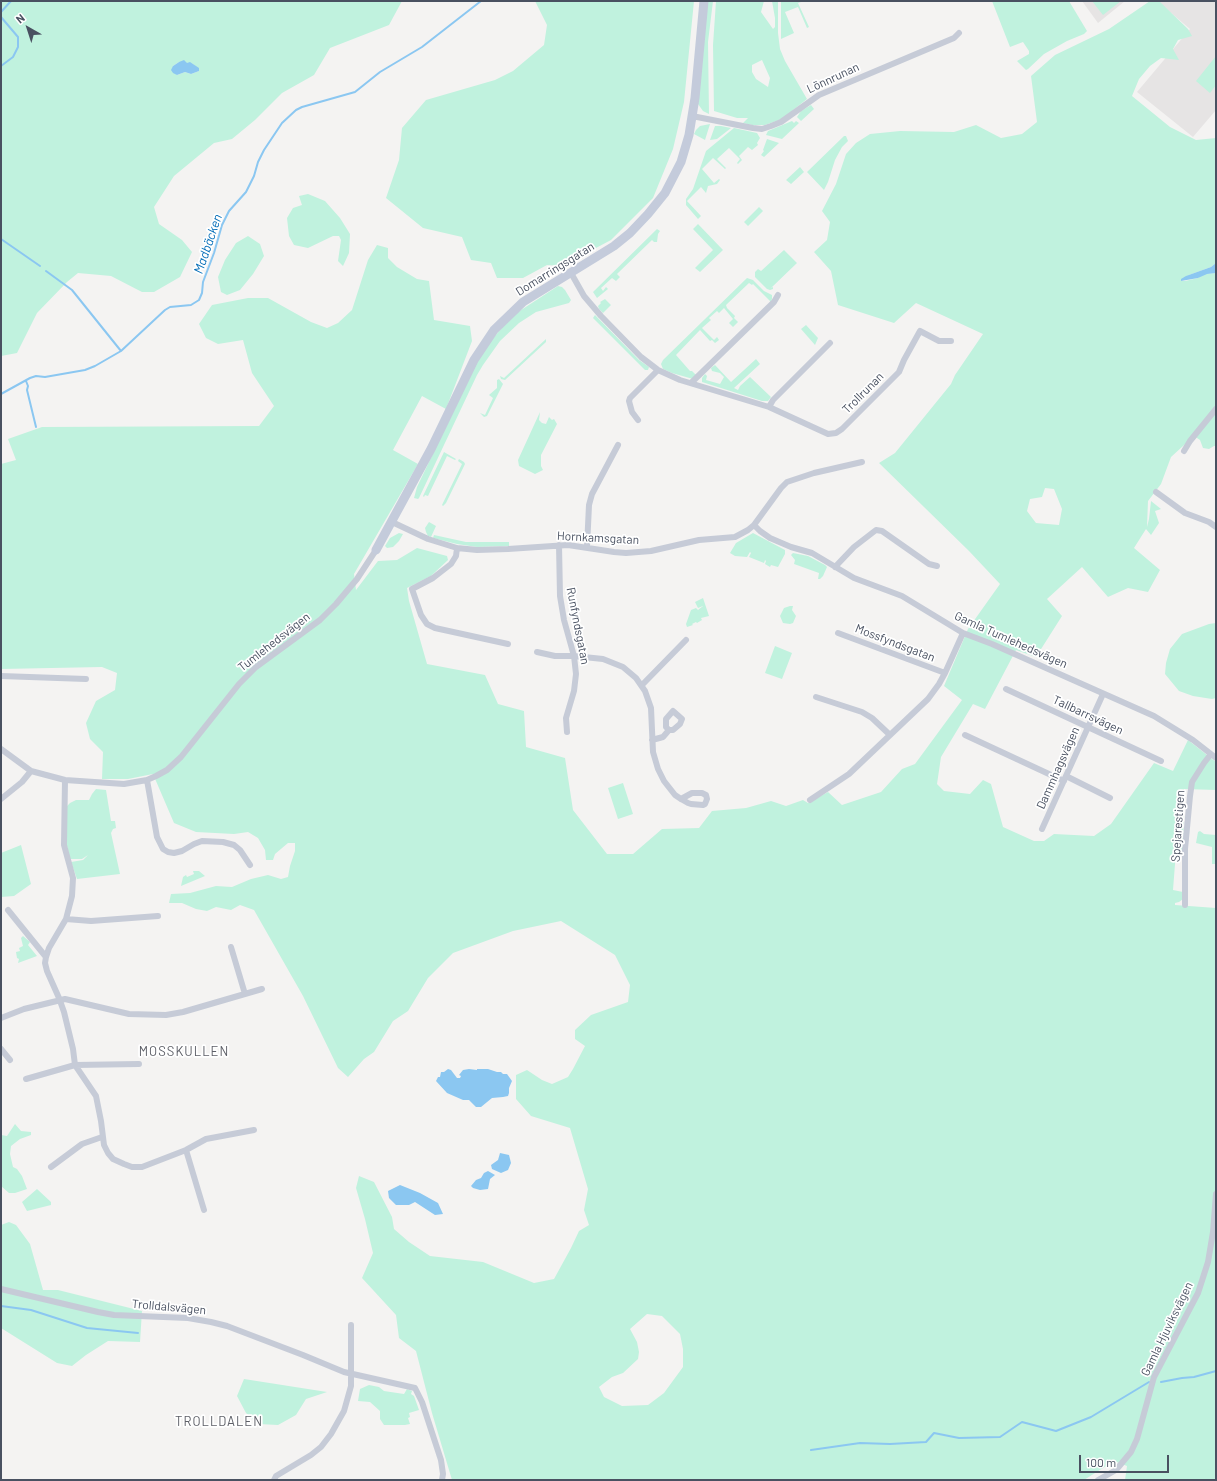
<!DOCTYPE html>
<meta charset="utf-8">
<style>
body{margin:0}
#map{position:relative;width:1217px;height:1481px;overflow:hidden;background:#f4f3f2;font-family:Barlow,sans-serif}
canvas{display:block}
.frame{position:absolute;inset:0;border:2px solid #495161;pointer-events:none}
.north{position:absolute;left:8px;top:8px;width:40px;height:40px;-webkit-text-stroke:3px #fff;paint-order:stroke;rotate:321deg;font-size:11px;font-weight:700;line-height:16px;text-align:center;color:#495161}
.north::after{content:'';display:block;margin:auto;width:14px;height:18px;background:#495161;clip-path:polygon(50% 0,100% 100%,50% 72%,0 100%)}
.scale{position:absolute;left:1079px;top:1455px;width:90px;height:18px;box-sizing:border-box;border:2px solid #495161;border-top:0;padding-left:5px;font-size:12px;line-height:14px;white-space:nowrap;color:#495161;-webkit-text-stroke:3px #fff;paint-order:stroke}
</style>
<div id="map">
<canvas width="1217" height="1481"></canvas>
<div class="frame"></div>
<div class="north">N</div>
<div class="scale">100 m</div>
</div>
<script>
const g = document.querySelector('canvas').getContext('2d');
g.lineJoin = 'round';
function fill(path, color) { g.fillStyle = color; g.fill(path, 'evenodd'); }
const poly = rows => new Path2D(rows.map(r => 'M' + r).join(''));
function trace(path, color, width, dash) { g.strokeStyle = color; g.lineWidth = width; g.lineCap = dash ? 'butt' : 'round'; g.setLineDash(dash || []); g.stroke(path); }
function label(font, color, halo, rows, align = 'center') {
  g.font = font + ' Barlow,sans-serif'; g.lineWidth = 3.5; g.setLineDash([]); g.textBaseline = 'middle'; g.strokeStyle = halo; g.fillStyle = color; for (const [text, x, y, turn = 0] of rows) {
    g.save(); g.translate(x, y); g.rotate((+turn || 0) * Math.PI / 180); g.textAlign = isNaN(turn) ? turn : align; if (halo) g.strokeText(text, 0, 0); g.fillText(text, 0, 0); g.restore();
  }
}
fill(poly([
 [1082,1,1125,1,1098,23],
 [1157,1,1216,1,1216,110,1193,137,1137,92,1190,29]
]), '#e6e4e4');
fill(poly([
 [1,1,402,1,389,25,330,48,314,75,282,93,255,120,232,139,214,143,174,176,154,207,159,224,182,240,192,252,180,277,154,292,142,292,111,276,78,273,67,282,37,313,17,353,1,356],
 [179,62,193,64,199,71,191,74,185,72,177,75,173,66],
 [535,1,694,1,684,102,673,149,653,198,611,240,562,266,547,265,523,278,497,278,491,263,471,260,462,237,423,228,386,198,399,160,402,128,426,100,495,80,513,71,544,45,547,25],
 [707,1,713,1,708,42,709,114,703,111,698,104],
 [716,1,764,1,761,12,773,29,775,27,775,18,772,1,778,1,778,33,780,49,785,61,807,99,782,119,765,125,752,125,743,123,748,118,737,118,714,111,713,45],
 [762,60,770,78,768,87,756,79,752,72,752,65],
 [781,1,804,1,798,3,809,27,807,28,798,7,785,12,794,33,781,39],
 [992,1,1069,1,1087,31,1084,34,1067,41,1044,54,1028,69,1026,70,1017,61,1029,54,1029,51,1023,42,1010,47],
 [1092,1,1121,1,1103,15],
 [1150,1,1159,1,1188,29,1192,36,1178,40,1173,49,1179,60,1161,58,1150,66,1139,79,1132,96,1170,127,1196,140,1216,138,1216,263,1211,267,1189,275,1181,280,1181,281,1185,281,1198,278,1204,274,1216,273,1216,446,1214,446,1209,449,1203,448,1200,440,1194,436,1171,457,1161,484,1148,501,1147,527,1149,519,1151,501,1161,509,1155,511,1159,523,1151,535,1146,529,1134,548,1160,570,1148,592,1128,588,1108,597,1082,567,1047,599,1062,616,1036,657,1016,650,985,709,973,704,941,757,937,784,944,791,970,794,983,780,991,784,1003,827,1034,841,1044,841,1054,834,1094,836,1111,824,1154,763,1173,771,1188,740,1216,762,1216,790,1184,789,1183,851,1176,851,1173,890,1183,892,1183,899,1179,902,1175,903,1175,905,1216,908,1216,1480,1125,1480,1127,1466,1114,1461,1084,1480,908,1480,898,1479,895,1480,452,1480,432,1413,416,1351,399,1338,396,1315,362,1278,373,1253,365,1219,356,1188,359,1176,374,1182,392,1217,394,1229,409,1242,430,1256,483,1262,534,1283,554,1279,571,1248,579,1231,589,1225,584,1210,588,1189,570,1128,531,1116,516,1099,516,1075,527,1070,542,1080,552,1084,568,1077,573,1069,585,1046,575,1039,575,1030,591,1015,628,1002,630,985,615,955,561,921,513,931,453,953,428,978,408,1011,393,1021,374,1052,364,1059,348,1077,338,1068,303,996,254,910,240,905,231,910,216,907,207,911,196,909,182,903,169,903,171,894,190,893,216,886,232,887,251,879,268,875,281,879,288,877,290,866,295,851,295,843,288,843,275,854,273,860,266,860,265,850,258,838,248,832,234,834,196,832,174,823,153,774,128,779,102,779,103,752,90,739,86,723,96,701,115,690,117,673,102,667,1,669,1,464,16,460,8,439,42,427,259,426,274,406,252,373,243,340,218,344,206,338,199,324,212,305,248,298,268,298,311,322,327,328,338,323,352,310,368,260,377,245,388,248,388,258,397,267,417,279,429,281,434,320,470,326,472,341,446,409,422,396,393,450,418,464,354,574,356,590,378,561,397,560,417,548,447,556,448,560,431,576,407,588,409,601,427,664,485,675,498,704,524,711,526,747,565,758,573,810,607,854,633,854,662,829,699,828,712,811,746,808,771,801,786,806,803,800,808,803,828,792,842,805,881,792,902,769,915,764,962,700,944,686,968,629,1000,584,969,551,879,463,895,453,951,384,955,375,983,334,916,303,894,323,838,305,831,271,814,252,827,240,830,222,822,211,836,184,846,154,856,143,870,134,900,131,954,132,976,125,1001,138,1022,134,1037,122,1031,76,1055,55,1109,29],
 [1045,488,1054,489,1062,509,1059,525,1036,523,1027,511,1030,499,1042,497],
 [647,1314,662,1316,680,1334,683,1349,683,1367,664,1393,648,1405,622,1406,604,1397,599,1387,612,1377,623,1373,638,1359,639,1352,637,1342,630,1329],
 [1216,56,1216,85,1210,93,1196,81],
 [811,105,814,109,801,121,797,117,801,111],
 [792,121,794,123,796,121,799,123,782,139,766,135,768,131],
 [710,124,705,140,694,134,696,130,700,126],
 [715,126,721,126,731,128,717,139,710,140],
 [734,128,757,133,760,138,757,143,758,145,752,150,748,147,739,156,742,160,738,164,737,163,740,159,729,148,717,159,726,168,725,169,713,158,702,169,714,183,719,179,720,180,717,184,708,186,706,193,701,187,687,201,701,216,698,219,686,205,686,199,693,189,706,151],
 [844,136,846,136,848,141,842,147,835,160,828,182,824,190,807,172],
 [767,139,779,143,764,157,761,155,764,151,763,150],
 [800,167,804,172,791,184,786,180],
 [308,194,325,201,340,218,350,234,349,253,343,266,338,261,341,240,339,236,333,236,308,248,294,245,289,236,287,218,293,208,302,205,299,196],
 [759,207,763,211,748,226,744,222],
 [698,224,723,250,700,272,695,268,713,250,693,229],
 [657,229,660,231,658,234,657,242,654,242,652,240,617,274,620,277,616,281,612,278,601,288,603,291,606,287,608,289,597,298,593,292],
 [248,236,260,244,264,256,253,274,240,290,227,295,221,292,218,277,225,260,236,243],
 [784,250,797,263,771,288,773,287,773,289,770,290,767,289,755,277,755,272,758,269,761,271],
 [747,278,753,280,764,291,772,295,772,299,771,302,753,284,752,285,749,283,726,305,727,308,735,316,734,318,738,322,733,327,729,323,733,319,724,308,719,313,717,311,709,318,711,320,702,328,714,340,717,337,719,340,715,343,712,340,710,341,700,330,676,355,690,371,692,371,696,375,693,379,672,373,663,369,661,364,663,360],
 [558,286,562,287,565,290,571,300,569,303,536,312,519,323,500,341,483,365,477,375,419,498,418,499,414,498,417,487,475,366,488,344,507,322,518,312],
 [605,299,611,305,603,313,599,309,598,306,601,303,600,302],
 [595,315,639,360,649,367,648,370,645,370,593,318],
 [806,325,818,338,815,345,801,329],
 [546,339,546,342,505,380,501,379,500,376,504,378],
 [756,359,760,364,734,388,738,390,740,386,750,377,771,397,768,401,762,401,702,382,702,378,705,374,707,376,706,380,720,384,724,377,720,373,712,371,711,368,715,365,731,382],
 [499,379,503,384,487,416,484,417,480,413,485,415,493,398,489,395,497,388,497,380],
 [540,412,539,420,542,423,546,424,549,417,552,420,554,419,557,424,541,455,541,466,543,470,535,474,519,466,518,460],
 [444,452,456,459,455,460,447,456,428,496,425,495,424,497,423,496],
 [459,459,464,462,465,464,446,503,443,506,442,505,462,464,458,461],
 [429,522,436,526,431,537,428,536,426,532,425,528],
 [399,533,403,534,399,541,393,547,387,548,385,546,390,538],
 [753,533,785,550,785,554,778,567,771,565,770,567,765,564,766,561,765,560,764,563,749,557,751,553,750,552,747,557,735,556,730,553,736,543],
 [434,535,466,542,509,542,509,546,477,547,457,544,433,538],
 [793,553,808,556,825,565,827,567,823,576,820,579,818,579,819,573,794,564,795,560,791,555],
 [703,598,709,616,701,618,702,620,697,623,696,622,692,624,693,625,687,627,686,624,691,610,696,608,698,610,703,606,698,608,695,602],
 [790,606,793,606,792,610,796,616,793,623,790,624,783,623,780,616,784,608],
 [1216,623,1216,698,1212,699,1193,696,1179,691,1165,674,1166,663,1170,649,1182,634,1209,624],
 [775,646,792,653,782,679,765,673],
 [623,783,633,814,618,819,608,788],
 [96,789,106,790,111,821,115,821,116,828,113,829,111,833,120,874,77,879,71,862,83,860,88,855,82,859,70,859,66,842,67,806,70,803,76,800,89,800,92,794],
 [1200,831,1204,834,1216,835,1216,864,1212,864,1212,847,1196,843,1198,832],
 [21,845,31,884,14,896,1,897,1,853],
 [193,871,199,871,205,876,181,886,183,877,186,875,187,877,194,874],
 [23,936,30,942,28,945,37,956,18,963,19,959,17,958,16,952,20,951,19,948,23,946,21,938],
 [15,1124,21,1131,31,1132,31,1135,20,1139,11,1146,10,1154,13,1167,17,1169,22,1176,27,1189,15,1193,9,1193,1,1186,1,1135,7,1136],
 [37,1189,51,1202,51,1205,27,1211,22,1202],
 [9,1222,16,1225,30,1244,43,1290,58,1290,142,1311,140,1342,108,1341,86,1355,72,1366,57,1363,1,1328,1,1225],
 [244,1379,327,1392,306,1399,296,1415,278,1425,258,1424,246,1413,237,1396],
 [369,1385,379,1387,384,1391,404,1394,407,1389,412,1391,411,1394,414,1396,419,1410,409,1413,410,1417,408,1418,410,1424,405,1425,384,1425,380,1419,380,1411,370,1402,358,1401,360,1389]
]), '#c0f2de');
fill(poly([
 [184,60,187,63,190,62,199,68,199,71,191,74,185,72,177,75,173,73,171,70,173,66,179,62],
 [1216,263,1216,273,1207,274,1198,278,1181,281,1181,279,1186,276,1211,267],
 [448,1069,451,1070,457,1078,460,1078,461,1076,459,1075,463,1070,469,1069,477,1070,477,1069,488,1069,497,1072,501,1072,503,1074,507,1074,512,1081,509,1088,509,1093,508,1096,503,1097,492,1098,481,1107,476,1107,469,1100,463,1100,447,1093,436,1081,438,1077,440,1077,441,1072,444,1072],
 [500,1153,509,1155,511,1163,508,1170,501,1173,492,1169,491,1165,498,1160],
 [488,1171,495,1175,490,1179,488,1189,480,1190,473,1188,471,1186,476,1180,481,1178,484,1173],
 [400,1185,420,1193,438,1203,443,1214,435,1215,415,1202,409,1205,396,1205,389,1198,388,1191]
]), '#8bc7f1');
trace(poly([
 [1,12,11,1],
 [1,17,18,37,18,47,13,57,1,66],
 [1,239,40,266],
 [46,271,72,290,121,351],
 [26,381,28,386,27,390,36,427],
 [1,394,30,378,36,376,45,377,85,370,95,366,121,351,165,310,170,307,191,305,199,300,202,293,203,282,214,253,222,225,229,211,246,192,254,176,258,162,264,150,282,123,296,110,302,107,355,92,380,72,422,47,481,1],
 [1,1306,31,1310,87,1328,138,1333],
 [1161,1382,1182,1378,1194,1377,1216,1371],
 [811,1450,860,1443,890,1444,926,1442,934,1433,959,1438,1000,1437,1022,1422,1056,1431,1091,1417,1149,1382]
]), '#8bc7f1', 2);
trace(poly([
 [692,116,753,128,762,129,771,126,781,122,819,95,954,38,959,33],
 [571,273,584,296,601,316,641,357,658,370,680,380,769,407,828,434,836,433,842,429,899,372,904,360,920,331,939,341,951,341],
 [691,383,774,302,778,295],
 [769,407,773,400,830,343],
 [638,420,632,412,629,401,630,398,658,370],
 [1184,451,1190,441,1216,409],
 [1156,492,1185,513,1209,522,1216,527],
 [392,522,428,539,457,548,477,550,508,549,568,545,614,552,626,553,651,551,699,540,735,537,748,530,754,525,781,488,787,482,814,473,862,462],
 [754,525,760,531,770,538,791,547,812,553,854,578,902,596,963,633,992,644,1154,716,1193,740,1216,758],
 [559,545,560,596,564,620,574,656,576,674,574,691,566,718,567,732],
 [587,547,589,505,592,494,618,445],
 [457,548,456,556,451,564,433,578,412,589,421,615,427,624,435,628,508,644],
 [835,567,854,547,876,530,882,531,929,564,937,566],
 [838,633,945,673],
 [537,652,555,656,574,656,603,659,623,667,636,678,645,691,651,708,653,752,658,769,664,781,675,795,681,799,688,803,691,804,703,805,705,804,707,799,706,795,702,793,692,793,681,799],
 [1,676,86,679],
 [642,685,686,640],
 [1006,689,1161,761],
 [816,697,862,712,872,718,890,735],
 [965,735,1064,781],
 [652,740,663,737,669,730,673,730,680,724,682,719,673,711,666,719,666,727,669,730],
 [1,749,31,771,65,780,124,784,147,780,156,776,167,770,181,757,239,684,256,667,320,620,336,604,357,579,376,550],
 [1066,776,1110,798],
 [65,780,64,845,73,878,72,896,66,919,49,948,46,957,45,963,47,971,59,998,64,1012,73,1049,75,1065,96,1096,101,1121,104,1145,108,1153,113,1159,124,1164,132,1167,142,1167,186,1150,206,1139,254,1130],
 [147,780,157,837,163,849,168,852,174,853,182,851,194,844,202,841,223,842,234,845,240,850,250,865],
 [1,799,22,782,31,771],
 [810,800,849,774,928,699,939,684,945,673,963,633],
 [1042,829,1103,694],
 [1185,905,1185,849,1190,796,1192,782,1204,763,1211,754],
 [8,910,46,957],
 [66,919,91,921,158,916],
 [231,947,245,994],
 [1,1018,24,1009,65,999,129,1014,166,1015,183,1012,262,989],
 [1,1049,10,1060],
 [26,1079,75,1065,139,1064],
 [186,1150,204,1210],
 [51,1167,82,1144,102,1137],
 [1,1289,98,1312,114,1315,188,1318,211,1322,227,1326,303,1355,344,1372,415,1388,422,1402,441,1460,443,1474,442,1480],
 [274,1480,276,1476,311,1455,321,1447,331,1434,344,1411,351,1386,351,1325],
 [1098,1480,1116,1470,1131,1452,1137,1439,1154,1377,1198,1293,1208,1262,1213,1232,1216,1194]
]), '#c6cbd7', 6);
trace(poly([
 [376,550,431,449,474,360,494,330,523,302,614,246,630,233,648,214,665,193,681,162,689,135,695,98,704,1]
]), '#c4cbdb', 9);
label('12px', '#495161', '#fff', [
 ["Lönnrunan",833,78,-25],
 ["Domarringsgatan",555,269,-32],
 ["Trollrunan",863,393,-45],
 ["Hornkamsgatan",598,538,3],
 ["Runfyndsgatan",578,626,79],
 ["Gamla Tumlehedsvägen",1011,640,24],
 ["Tumlehedsvägen",274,642,-38],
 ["Mossfyndsgatan",895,643,21],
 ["Tallbarrsvägen",1088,715,25],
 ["Dammhagsvägen",1058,768,-66],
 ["Spejarestigen",1178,826,-86],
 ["Trolldalsvägen",169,1307,5],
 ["Gamla Hjuviksvägen",1167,1329,-64]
]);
label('italic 13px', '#056eb8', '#fff', [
 ["Madbäcken",208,244,-71]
]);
g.letterSpacing = '1px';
label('13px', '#5e6068', '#fff', [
 ["MOSSKULLEN",184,1052],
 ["TROLLDALEN",219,1422]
]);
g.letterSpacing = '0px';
</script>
